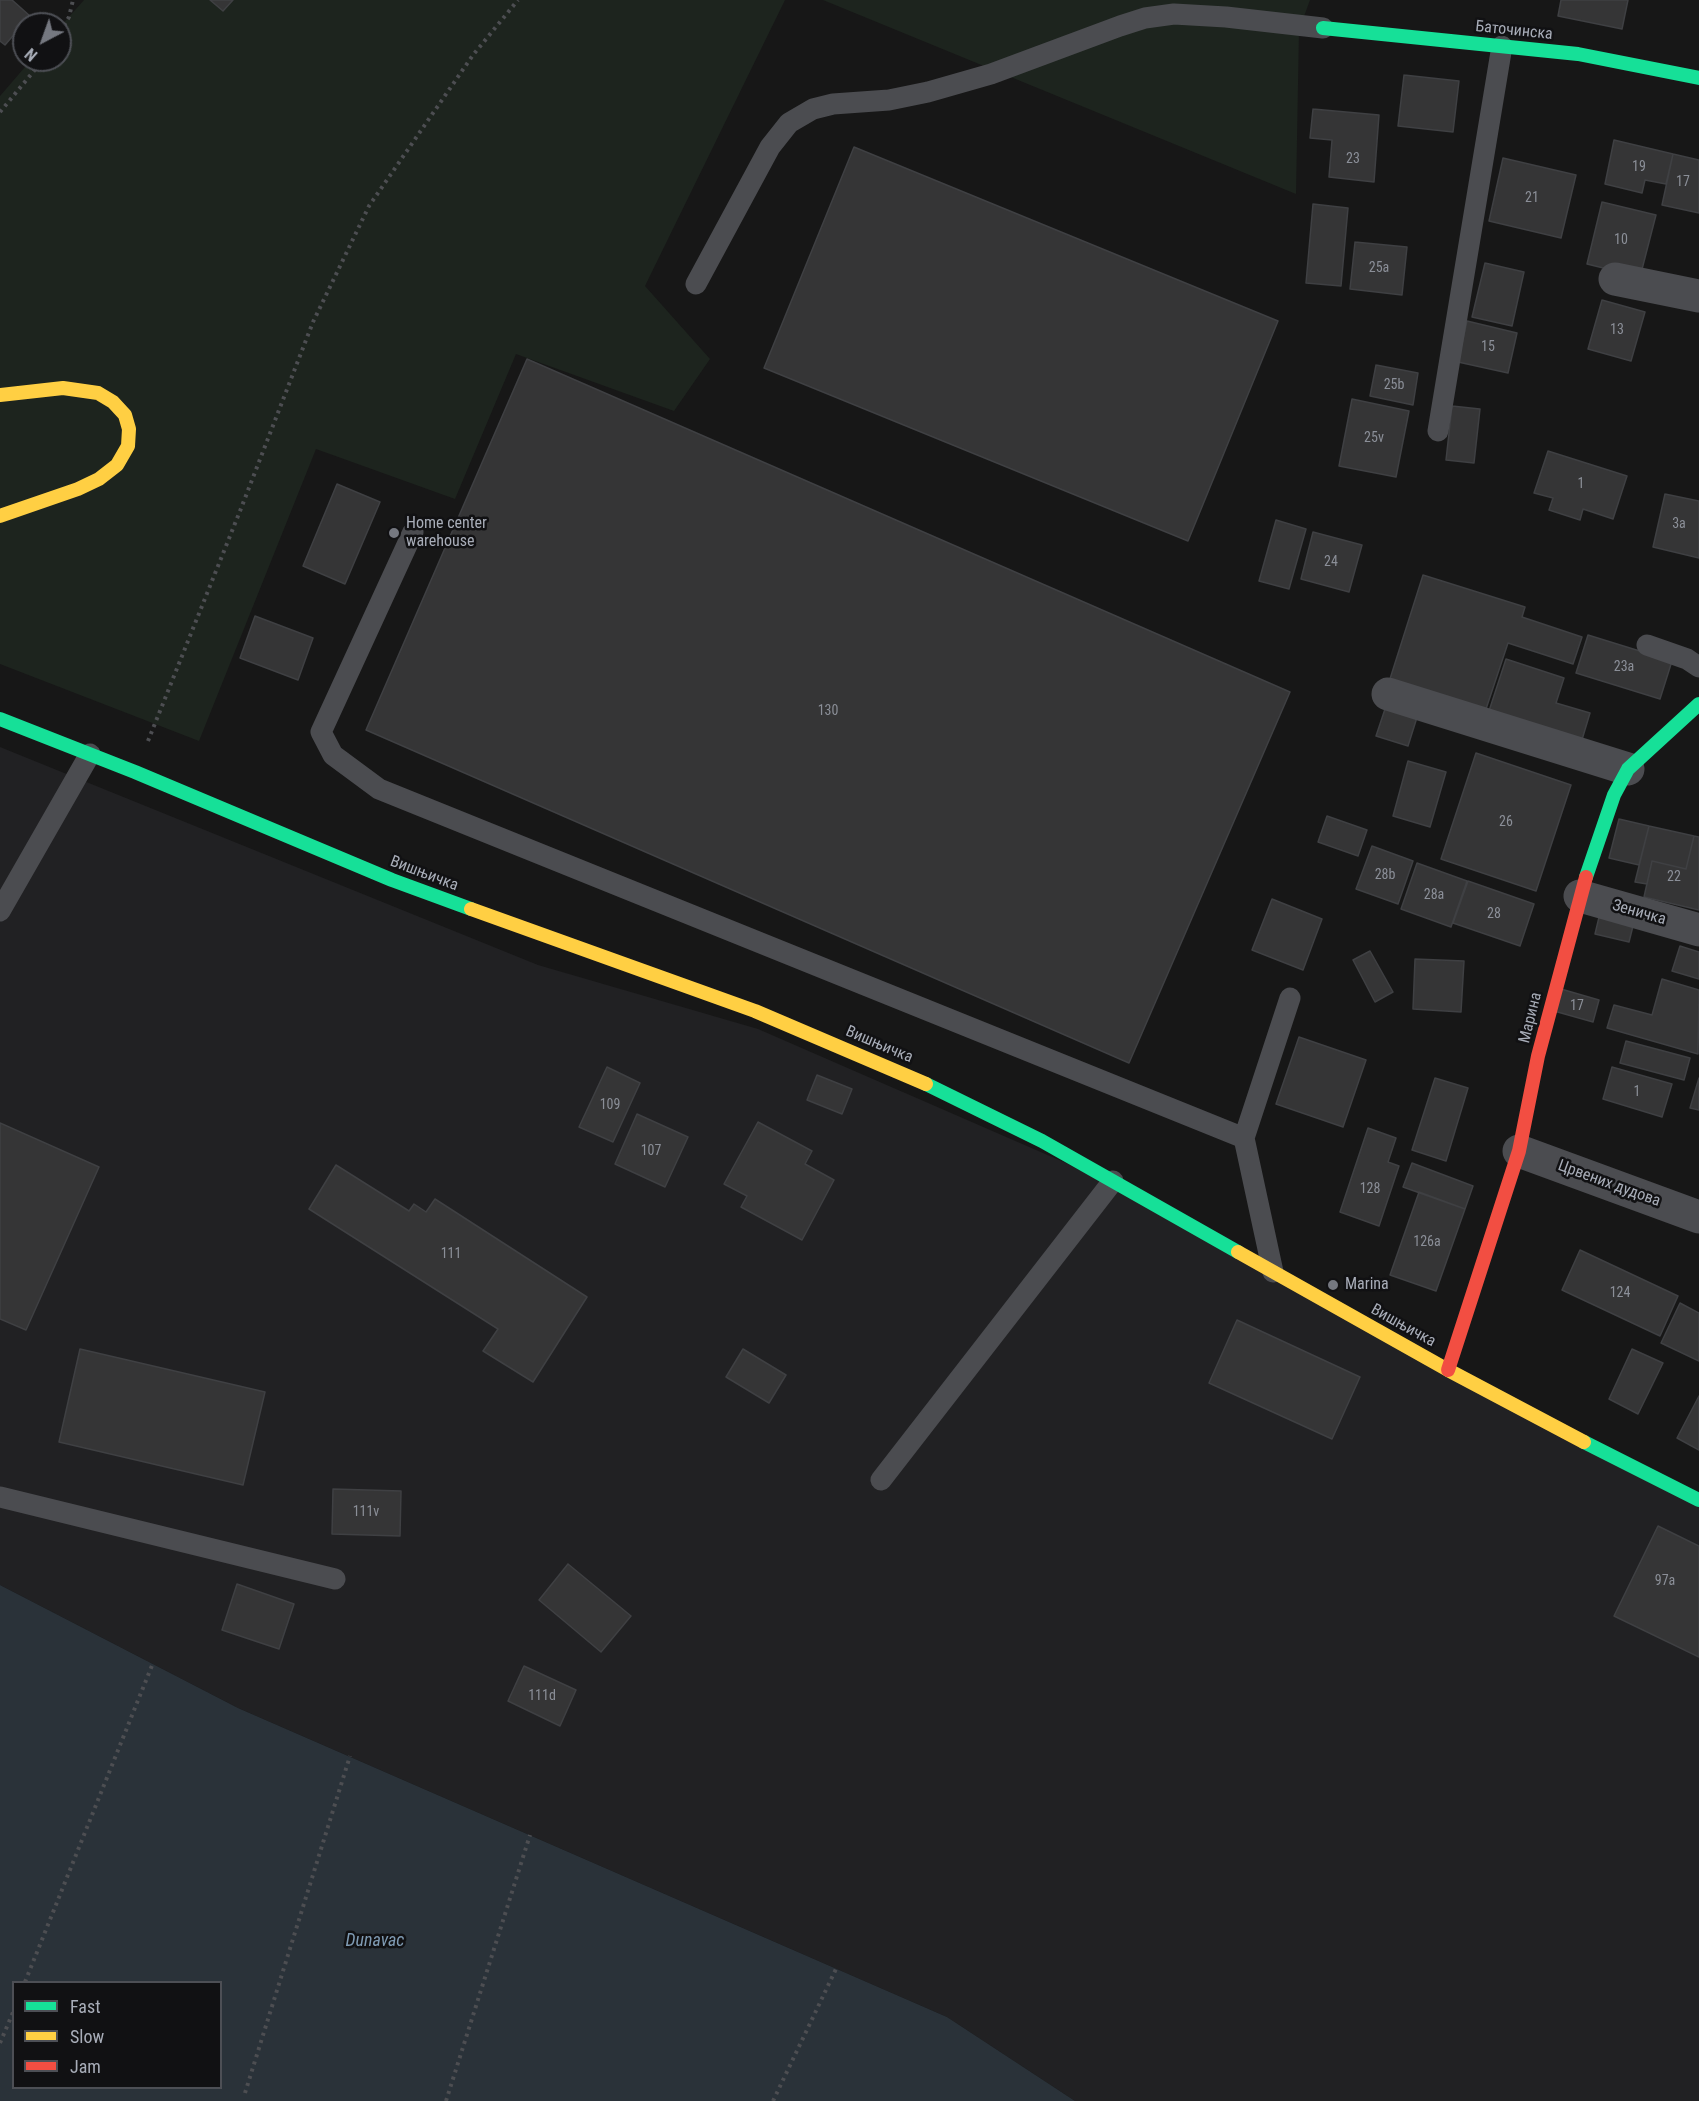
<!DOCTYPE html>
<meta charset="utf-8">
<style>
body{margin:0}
#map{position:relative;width:1699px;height:2101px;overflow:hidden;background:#171717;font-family:"Roboto Condensed",sans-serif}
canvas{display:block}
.legend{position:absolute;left:12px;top:1981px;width:210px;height:108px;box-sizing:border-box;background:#111113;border:2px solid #4d4f55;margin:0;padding:8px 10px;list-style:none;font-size:18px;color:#a8adb8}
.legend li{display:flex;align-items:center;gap:12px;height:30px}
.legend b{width:30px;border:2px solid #4d4f55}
.north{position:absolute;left:12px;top:12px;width:60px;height:60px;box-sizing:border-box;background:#111113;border:2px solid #4d4f55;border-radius:50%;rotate:221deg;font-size:16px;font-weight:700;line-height:24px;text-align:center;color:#a8adb8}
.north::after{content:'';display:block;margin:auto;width:21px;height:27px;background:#757880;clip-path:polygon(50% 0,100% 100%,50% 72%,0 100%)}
</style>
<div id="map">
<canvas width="1699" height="2101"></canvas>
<ul class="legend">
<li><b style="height:8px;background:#16e098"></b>Fast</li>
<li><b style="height:8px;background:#ffcf43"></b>Slow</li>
<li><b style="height:8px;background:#f24e42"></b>Jam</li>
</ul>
<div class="north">N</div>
</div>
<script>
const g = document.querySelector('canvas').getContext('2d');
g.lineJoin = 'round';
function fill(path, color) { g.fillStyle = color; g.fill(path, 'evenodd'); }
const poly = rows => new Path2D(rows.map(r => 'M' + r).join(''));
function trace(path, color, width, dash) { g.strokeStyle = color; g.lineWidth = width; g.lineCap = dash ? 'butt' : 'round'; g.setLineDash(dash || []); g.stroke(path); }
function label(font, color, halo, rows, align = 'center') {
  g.font = font + ' "Roboto Condensed",sans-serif'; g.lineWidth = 5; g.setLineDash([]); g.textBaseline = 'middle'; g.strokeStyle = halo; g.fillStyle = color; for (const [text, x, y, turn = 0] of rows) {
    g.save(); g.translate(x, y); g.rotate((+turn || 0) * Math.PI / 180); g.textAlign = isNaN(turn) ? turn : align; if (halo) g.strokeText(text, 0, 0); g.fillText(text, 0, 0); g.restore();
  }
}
fill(poly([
 [0,747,538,965,758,1029,1066,1163,1699,1499,1699,2101,1075,2101,947,2017,238,1708,0,1585]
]), '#212123');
fill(poly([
 [84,0,785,0,645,286,710,359,674,411,516,354,455,499,316,449,199,741,0,664,0,96,31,60,60,60,60,27],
 [823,0,1310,0,1299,30,1296,194]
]), '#1d241e');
fill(poly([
 [0,1585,238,1708,947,2017,1075,2101,0,2101],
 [14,1982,220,1982,220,2088,14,2088]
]), '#2a3239');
const building = poly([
 [0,0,12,0,30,16,5,45,0,41,0,0],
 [210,0,233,0,223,11,210,0],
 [1561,0,1628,0,1622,29,1558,16,1561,0],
 [1404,75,1459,81,1453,132,1398,126,1404,75],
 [1313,109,1379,115,1374,182,1329,177,1332,140,1310,138,1313,109],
 [1614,140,1673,154,1666,184,1645,180,1642,193,1605,184,1614,140],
 [854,147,1278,321,1188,541,764,368,854,147],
 [1673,154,1699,160,1699,213,1662,205,1673,154],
 [1503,158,1576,175,1561,238,1489,221,1503,158],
 [1602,202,1656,215,1640,277,1587,264,1602,202],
 [1313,204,1348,208,1341,286,1306,283,1313,204],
 [1355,242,1407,247,1402,295,1350,289,1355,242],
 [1485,263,1524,272,1512,326,1472,317,1485,263],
 [1602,300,1645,312,1631,361,1588,349,1602,300],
 [1467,321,1517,333,1508,373,1458,362,1467,321],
 [527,359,1290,692,1129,1063,366,730,527,359],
 [1376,365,1418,373,1413,405,1370,396,1376,365],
 [1352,399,1409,411,1396,477,1339,466,1352,399],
 [1452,406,1480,409,1474,463,1446,460,1452,406],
 [1548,451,1627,476,1613,519,1583,509,1580,520,1549,510,1553,498,1534,493,1548,451],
 [337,484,380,502,345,584,303,566,337,484],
 [1665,494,1699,501,1699,558,1653,547,1665,494],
 [1276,520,1306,529,1289,589,1259,581,1276,520],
 [1313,532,1362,545,1349,592,1301,579,1313,532],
 [1423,575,1525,607,1522,617,1582,637,1573,664,1508,643,1485,712,1389,682,1423,575],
 [255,616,313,638,298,680,240,658,255,616],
 [1588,635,1672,661,1660,699,1576,673,1588,635],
 [1506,659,1564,678,1556,703,1590,713,1581,743,1488,714,1506,659],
 [1388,700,1419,711,1408,746,1376,736,1388,700],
 [1476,753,1571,785,1536,891,1441,859,1476,753],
 [1408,761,1446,772,1430,827,1393,816,1408,761],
 [1327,816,1367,830,1358,856,1318,842,1327,816],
 [1619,819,1649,826,1639,865,1609,858,1619,819],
 [1649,826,1694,836,1686,869,1652,861,1647,884,1635,882,1649,826],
 [1694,836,1699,837,1699,910,1644,897,1652,861,1686,869,1694,836],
 [1372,846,1413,861,1398,904,1356,889,1372,846],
 [1417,863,1467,881,1451,927,1401,909,1417,863],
 [1468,881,1534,904,1520,946,1453,923,1468,881],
 [1272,899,1322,919,1303,970,1252,950,1272,899],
 [1600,913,1634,922,1629,942,1595,934,1600,913],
 [1680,946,1699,952,1699,979,1672,971,1680,946],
 [1370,951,1393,992,1375,1002,1353,960,1370,951],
 [1415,959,1464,961,1461,1012,1413,1009,1415,959],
 [1662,979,1699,990,1698,1054,1607,1028,1614,1005,1652,1015,1662,979],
 [1561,989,1599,1000,1593,1022,1554,1011,1561,989],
 [1299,1037,1366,1060,1343,1127,1276,1104,1299,1037],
 [1626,1041,1690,1058,1684,1080,1620,1063,1626,1041],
 [607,1067,640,1083,613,1142,579,1127,607,1067],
 [1612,1067,1672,1084,1662,1117,1603,1099,1612,1067],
 [817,1075,852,1089,842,1114,807,1100,817,1075],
 [1435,1078,1468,1088,1446,1161,1412,1150,1435,1078],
 [1699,1078,1699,1110,1690,1108,1699,1078],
 [637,1114,688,1137,665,1187,615,1164,637,1114],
 [758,1122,812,1151,805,1164,834,1180,802,1240,741,1207,747,1196,724,1184,758,1122],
 [0,1123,99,1167,26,1330,0,1319,0,1123],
 [1368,1128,1396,1138,1388,1162,1399,1166,1379,1226,1340,1212,1368,1128],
 [1412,1163,1473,1186,1465,1209,1403,1187,1412,1163],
 [336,1165,409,1211,414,1204,426,1212,435,1199,587,1297,533,1382,483,1351,498,1329,309,1209,336,1165],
 [1419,1192,1465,1209,1436,1291,1390,1275,1419,1192],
 [1580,1250,1678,1296,1660,1336,1562,1290,1580,1250],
 [1680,1303,1699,1313,1699,1361,1661,1343,1680,1303],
 [1237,1320,1360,1377,1332,1439,1209,1383,1237,1320],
 [80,1349,265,1392,243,1485,59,1442,80,1349],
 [743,1349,786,1375,769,1403,726,1377,743,1349],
 [1632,1349,1663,1363,1638,1414,1609,1399,1632,1349],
 [1699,1396,1699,1450,1677,1438,1699,1396],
 [333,1489,401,1491,400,1536,332,1534,333,1489],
 [1658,1526,1699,1546,1699,1657,1614,1616,1658,1526],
 [568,1564,631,1616,601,1652,539,1600,568,1564],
 [237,1584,294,1604,279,1649,222,1630,237,1584],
 [524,1666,576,1690,560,1726,508,1701,524,1666]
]);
fill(building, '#353536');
trace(building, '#3f4043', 1.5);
trace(poly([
 [60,32,69,17,73,0],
 [0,112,43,60],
 [148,741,240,511,313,322,369,206,473,55,518,0],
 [25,1982,153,1663],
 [0,2043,14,2010],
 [245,2093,350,1756],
 [446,2101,530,1835],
 [773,2101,836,1969]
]), '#4d4e52', 4, [3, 4.5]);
trace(poly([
 [696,284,770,147,789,123,813,109,833,104,889,100,928,92,991,74,1120,26,1145,18,1174,14,1226,17,1323,28],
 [1438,431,1502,46],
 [413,532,321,732,333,755,379,789,1244,1138],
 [1647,645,1687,659,1699,667],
 [0,911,90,754],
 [1273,1272,1244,1138,1290,998],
 [881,1480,1113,1181],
 [0,1497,335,1579]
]), '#4b4c50', 21);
trace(poly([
 [1615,279,1699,296],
 [1388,694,1628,769],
 [1580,896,1699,930],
 [1519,1151,1699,1217]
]), '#4b4c50', 33);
trace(poly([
 [1323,28,1578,54,1699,78],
 [0,719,135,772,392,880,471,909],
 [1586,877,1614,795,1628,769,1699,704],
 [926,1084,1042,1141,1238,1252],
 [1584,1442,1699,1500]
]), '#16e098', 14);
trace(poly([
 [0,395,63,388,98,393,113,402,125,415,129,429,128,446,117,465,99,479,78,489,0,516],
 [471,909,755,1011,926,1084],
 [1238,1252,1448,1370,1584,1442]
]), '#ffcf43', 14);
trace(poly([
 [1448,1370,1519,1151,1538,1056,1586,877]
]), '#f24e42', 14);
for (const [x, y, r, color] of [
 [394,533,6,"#757880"],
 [1333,1285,6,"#757880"]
]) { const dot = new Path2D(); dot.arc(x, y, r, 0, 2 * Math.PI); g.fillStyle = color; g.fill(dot); trace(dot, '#111113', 2); }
label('14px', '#8b8f98', null, [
 ["23",1353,159],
 ["19",1639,167],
 ["17",1683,182],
 ["21",1532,198],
 ["10",1621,240],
 ["25a",1379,268],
 ["13",1617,330],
 ["15",1488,347],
 ["25b",1394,385],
 ["25v",1374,438],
 ["1",1581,484],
 ["3a",1679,524],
 ["24",1331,562],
 ["23a",1624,667],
 ["130",828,711],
 ["26",1506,822],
 ["28b",1385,875],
 ["22",1674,877],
 ["28a",1434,895],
 ["28",1494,914],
 ["17",1577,1006],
 ["1",1637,1092],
 ["109",610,1105],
 ["107",651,1151],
 ["128",1370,1189],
 ["126a",1427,1242],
 ["111",451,1254],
 ["124",1620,1293],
 ["111v",366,1512],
 ["97a",1665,1581],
 ["111d",542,1696]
]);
label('16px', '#a8adb8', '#111113', [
 ["Баточинска",1514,31,6],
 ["Вишњичка",424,874,21],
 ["Зеничка",1639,913,16],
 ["Марина",1531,1018,-76],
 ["Вишњичка",879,1045,23],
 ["Црвених дудова",1609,1184,20],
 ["Вишњичка",1403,1326,29]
]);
label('16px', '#a8adb8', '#111113', [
 ["Home center",406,524],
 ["warehouse",406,542],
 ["Marina",1345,1285]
], 'left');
label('italic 18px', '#7f9bb3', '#111113', [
 ["Dunavac",375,1941]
]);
</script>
